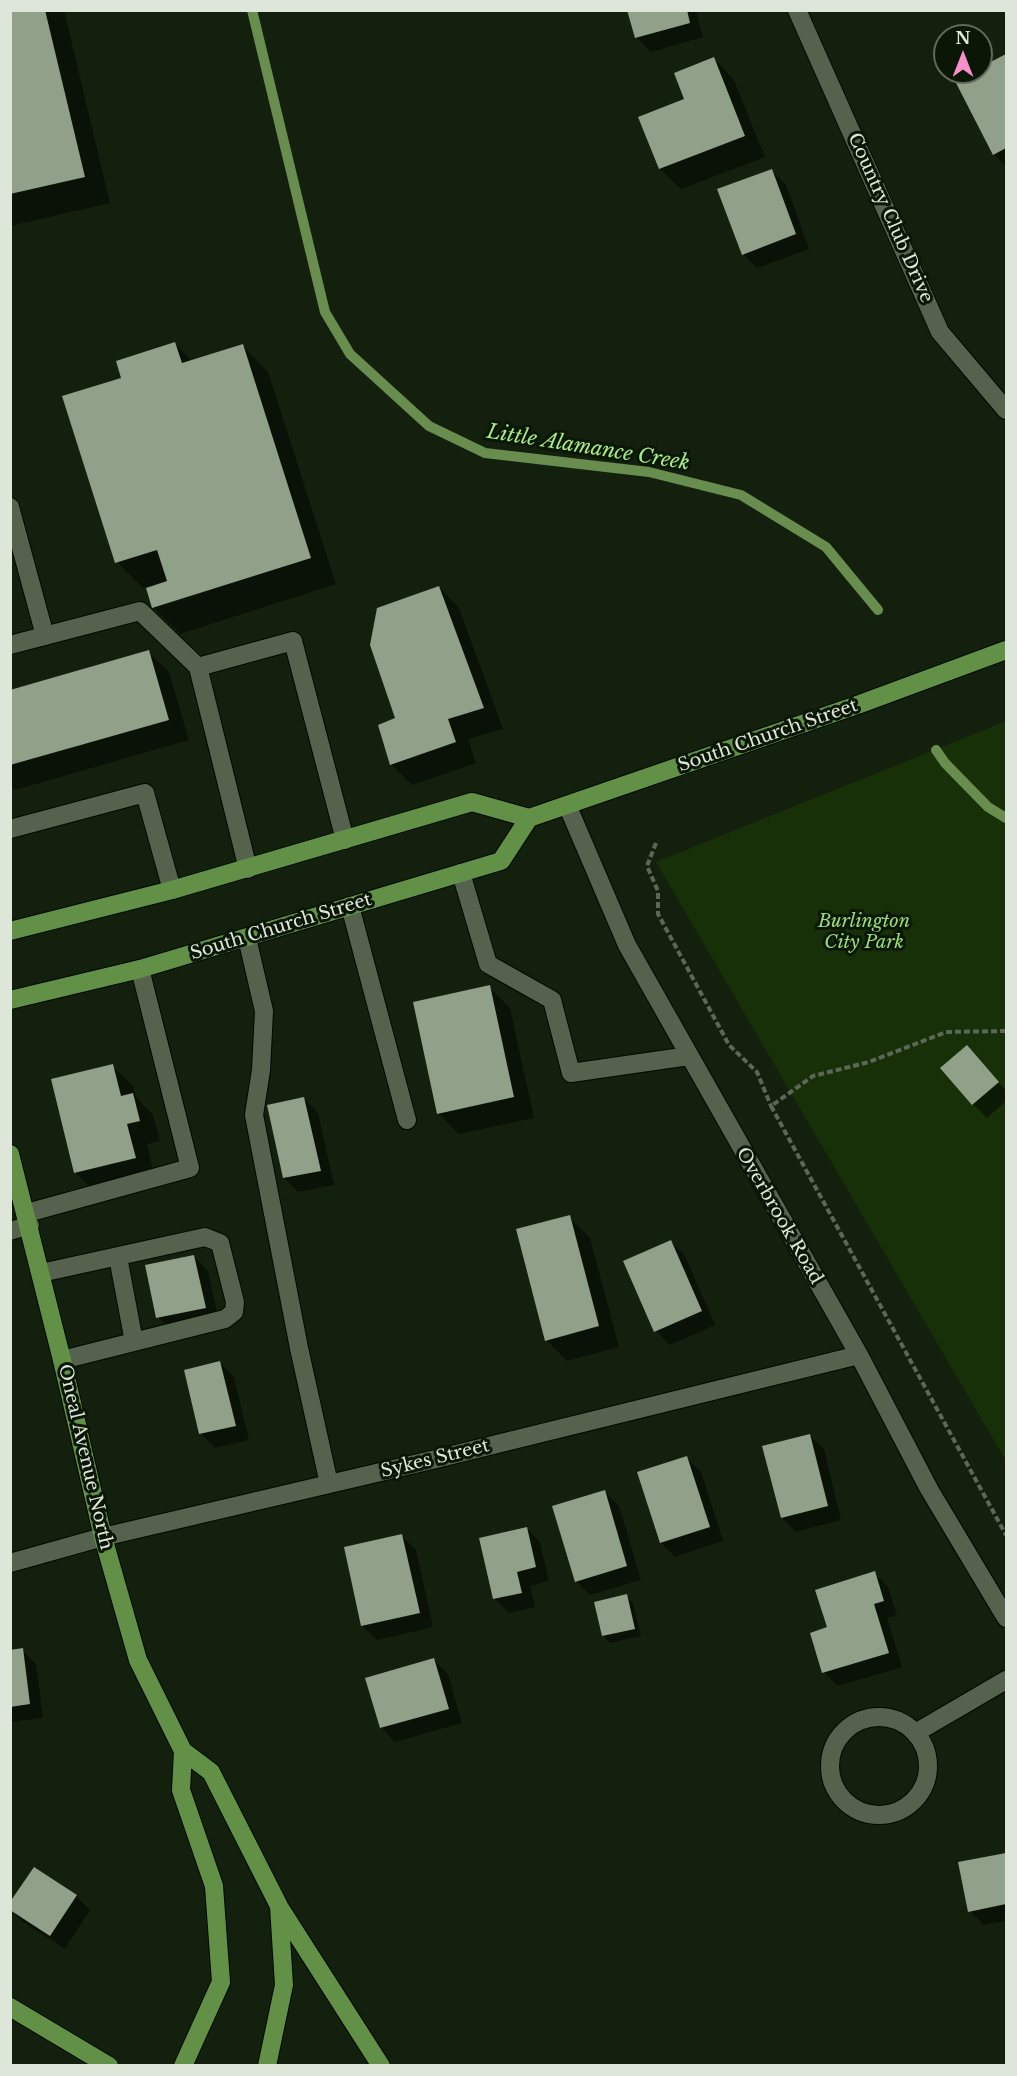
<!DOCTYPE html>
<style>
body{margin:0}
#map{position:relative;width:1017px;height:2076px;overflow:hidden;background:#14200e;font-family:"Libre Baskerville",serif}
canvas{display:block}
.frame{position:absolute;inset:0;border:12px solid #dee6da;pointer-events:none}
.north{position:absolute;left:933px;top:24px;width:60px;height:60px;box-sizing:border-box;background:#0b1706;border:2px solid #5f6a5b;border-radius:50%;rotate:0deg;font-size:16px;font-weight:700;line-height:24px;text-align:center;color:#dee6da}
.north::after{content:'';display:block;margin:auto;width:21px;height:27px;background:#f890cb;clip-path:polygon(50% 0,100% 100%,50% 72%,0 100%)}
</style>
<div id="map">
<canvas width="1017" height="2076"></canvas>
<div class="frame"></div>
<div class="north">N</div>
</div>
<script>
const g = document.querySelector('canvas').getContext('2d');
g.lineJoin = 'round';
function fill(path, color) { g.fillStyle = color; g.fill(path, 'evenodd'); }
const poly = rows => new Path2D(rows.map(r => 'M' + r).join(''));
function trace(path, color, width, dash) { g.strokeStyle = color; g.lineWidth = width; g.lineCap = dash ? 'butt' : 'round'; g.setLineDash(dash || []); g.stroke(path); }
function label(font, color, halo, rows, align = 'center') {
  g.font = font + ' "Libre Baskerville",serif'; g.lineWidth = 6; g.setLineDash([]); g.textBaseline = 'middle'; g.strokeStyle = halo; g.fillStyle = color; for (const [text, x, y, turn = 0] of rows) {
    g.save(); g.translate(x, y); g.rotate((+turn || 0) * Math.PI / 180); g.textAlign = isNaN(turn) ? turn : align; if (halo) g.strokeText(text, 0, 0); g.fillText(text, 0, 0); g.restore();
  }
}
fill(poly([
 [1006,721,1006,1461,656,862]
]), '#173007');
fill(poly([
 [10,10,64,10,110,203,10,226],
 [629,10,696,10,703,37,651,52,636,37],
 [1006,55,1006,167,994,154,974,72,981,72,981,69],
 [714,59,734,80,765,157,681,189,660,169,686,100],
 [772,171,786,185,809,249,757,268,743,254],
 [175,344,192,361,242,345,268,372,336,584,180,634,154,608,147,587,143,588,117,562,123,379],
 [439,587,459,608,503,729,468,739,476,763,412,785,391,764,397,719],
 [148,652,169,672,189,740,15,790,10,785,10,691],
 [489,987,510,1008,534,1118,459,1134,438,1113],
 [967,1047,1006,1091,1006,1101,987,1118,973,1104],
 [112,1066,133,1086,136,1097,153,1115,160,1141,147,1144,155,1179,96,1193,75,1172],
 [304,1099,318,1113,334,1185,298,1192,284,1178],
 [569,1217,590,1238,619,1347,567,1361,546,1340],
 [671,1242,685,1256,715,1325,670,1345,656,1331],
 [194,1256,208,1271,219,1322,172,1331,158,1317],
 [220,1363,234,1377,249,1440,215,1448,201,1433],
 [809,1435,824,1449,841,1520,796,1532,782,1518],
 [686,1458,701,1472,723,1541,675,1557,661,1543],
 [605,1492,619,1506,641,1580,590,1595,576,1581],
 [526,1528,540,1542,549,1581,530,1586,535,1607,509,1613,495,1599,481,1539],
 [402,1536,416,1550,433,1627,377,1640,362,1626],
 [874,1573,888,1587,897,1615,887,1618,902,1667,838,1686,824,1672,829,1628],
 [626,1596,633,1603,641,1636,610,1643,604,1636],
 [22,1650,36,1664,43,1718,10,1722,10,1651],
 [434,1660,448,1674,462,1723,395,1742,381,1727],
 [1006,1854,1006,1921,984,1925,970,1911,960,1864],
 [76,1896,90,1910,65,1949,23,1922,10,1909]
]), '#0007');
trace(poly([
 [252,10,325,312,350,354,429,426,485,453,649,472,741,495,826,547,878,610],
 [936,750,945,763,988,807,1006,818]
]), '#688d4f', 10);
fill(poly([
 [10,10,45,10,85,177,10,194],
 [627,10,687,10,690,23,635,38],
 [1006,54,1006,148,993,155,955,81,971,72,981,72,981,67],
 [714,57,745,136,659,169,638,117,684,99,674,73],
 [772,169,796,234,742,255,717,189],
 [175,342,182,363,243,344,311,558,152,608,146,588,167,581,157,550,115,563,62,396,121,378,116,361],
 [439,586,484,708,448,719,456,742,390,765,378,725,395,718,370,645,377,608],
 [149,650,169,720,10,765,10,690],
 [490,985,514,1097,437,1114,413,1002],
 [967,1045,999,1082,972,1105,940,1068],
 [113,1064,121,1096,133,1093,140,1121,127,1124,136,1158,74,1173,51,1079],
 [304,1097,321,1171,283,1178,267,1105],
 [570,1215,599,1326,545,1341,516,1229],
 [671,1240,702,1311,654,1332,623,1261],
 [194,1255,206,1308,156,1318,145,1265],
 [220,1361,236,1426,199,1434,184,1370],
 [810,1434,828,1506,781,1518,762,1446],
 [687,1456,710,1527,660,1543,637,1472],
 [605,1490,627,1566,575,1582,552,1506],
 [527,1527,536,1567,517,1572,522,1593,493,1599,479,1538],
 [402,1534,420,1613,361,1626,344,1547],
 [875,1571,884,1601,874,1604,889,1653,822,1673,810,1633,827,1627,815,1590],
 [627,1594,635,1629,602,1636,594,1602],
 [23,1648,30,1704,10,1707,10,1650],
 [434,1658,449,1709,380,1728,365,1678],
 [1006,1853,1006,1904,968,1912,958,1862],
 [34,1867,77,1895,50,1936,10,1910,10,1902]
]), '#90a089');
const minor = poly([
 [797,10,940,332,1006,410],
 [10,507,45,636],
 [10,645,140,611,198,667,248,869],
 [198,667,293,641,345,840],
 [568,807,627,945,859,1355,929,1489,1006,1618],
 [10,829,145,793,172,890],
 [461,873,488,964,552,1000,571,1073,689,1056],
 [350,906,407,1120],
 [247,938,264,1011,261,1070,254,1115,299,1348,329,1484],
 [27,1213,190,1168,140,969],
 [10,1231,30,1225],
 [118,1257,134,1342],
 [41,1273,205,1237,220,1243,235,1302,234,1312,225,1319,62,1360],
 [10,1563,103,1537,436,1459,859,1355],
 '830 1766a49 49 0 1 1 98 0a49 49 0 1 1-98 0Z',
 [917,1732,1006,1680]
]);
const major = poly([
 [10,931,172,890,472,802,529,818,860,704,1006,650],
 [10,1000,140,969,501,861,529,818],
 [10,1154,62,1360,103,1537,138,1660,183,1751,211,1772,279,1906,284,1985,267,2066],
 [280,1908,381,2066],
 [10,2007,109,2066],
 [183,2066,221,1982,214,1886,181,1790,183,1751]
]);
trace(minor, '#020900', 20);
trace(major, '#020900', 20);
trace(poly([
 [656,843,647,866,658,891,658,914,729,1045,757,1072,771,1106],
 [1006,1031,946,1032,869,1062,813,1076,771,1106,1006,1535]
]), '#5d6757', 4, [6, 3]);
trace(minor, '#55634e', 18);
trace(major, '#629047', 18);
label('18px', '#dee6da', '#0b1706', [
 ["Country Club Drive",890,218,66],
 ["South Church Street",768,736,-19],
 ["South Church Street",281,927,-17],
 ["Overbrook Road",779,1216,60],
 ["Oneal Avenue North",85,1457,77],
 ["Sykes Street",435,1459,-14]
]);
label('italic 18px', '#99de75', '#0b1706', [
 ["Burlington",864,922],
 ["City Park",864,943]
]);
label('italic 20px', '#a8ee84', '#0b1706', [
 ["Little Alamance Creek",588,448,9]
]);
</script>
